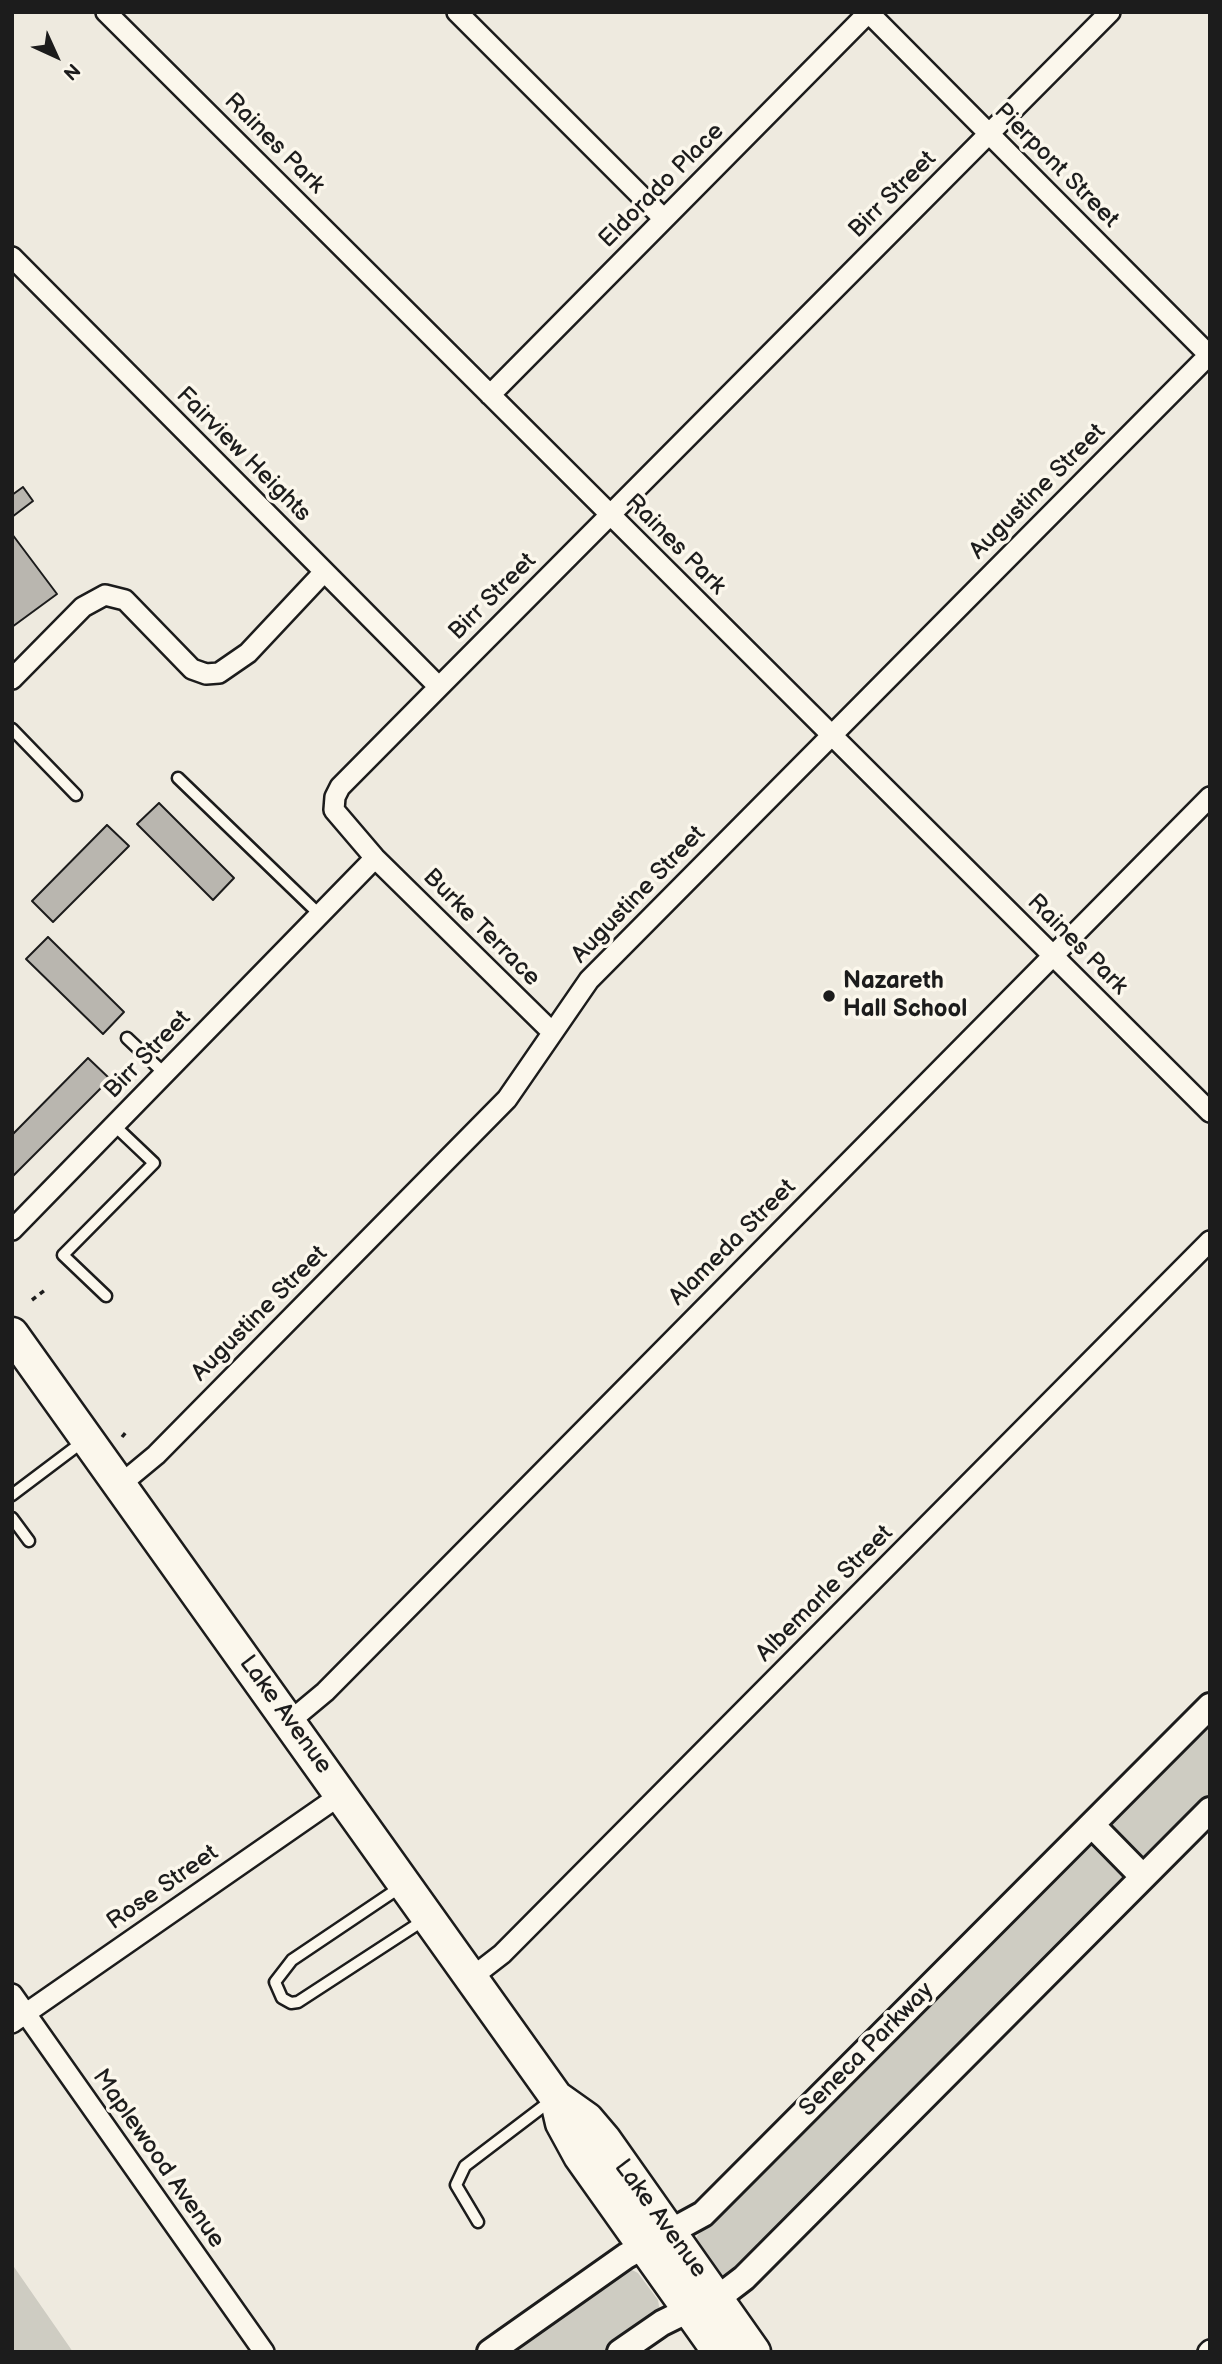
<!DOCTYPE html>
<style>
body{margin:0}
#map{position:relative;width:1222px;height:2364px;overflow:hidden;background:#eeeadf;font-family:"Balsamiq Sans",sans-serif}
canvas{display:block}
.frame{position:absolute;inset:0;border:14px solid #1c1c1c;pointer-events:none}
.north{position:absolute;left:21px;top:21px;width:70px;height:70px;-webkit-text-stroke:5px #fbf7ec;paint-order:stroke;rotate:135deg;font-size:19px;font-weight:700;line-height:28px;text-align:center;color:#1c1c1c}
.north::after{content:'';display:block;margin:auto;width:24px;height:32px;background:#1c1c1c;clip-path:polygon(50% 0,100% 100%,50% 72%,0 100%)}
</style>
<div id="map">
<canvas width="1222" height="2364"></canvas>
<div class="frame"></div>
<div class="north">N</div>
</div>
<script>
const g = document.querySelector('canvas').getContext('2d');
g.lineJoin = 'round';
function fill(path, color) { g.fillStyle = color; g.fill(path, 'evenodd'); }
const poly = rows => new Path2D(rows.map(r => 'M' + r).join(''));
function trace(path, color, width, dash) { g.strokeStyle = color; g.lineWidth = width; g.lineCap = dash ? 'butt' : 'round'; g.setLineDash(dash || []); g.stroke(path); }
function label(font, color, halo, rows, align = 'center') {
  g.font = font + ' "Balsamiq Sans",sans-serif'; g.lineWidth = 7; g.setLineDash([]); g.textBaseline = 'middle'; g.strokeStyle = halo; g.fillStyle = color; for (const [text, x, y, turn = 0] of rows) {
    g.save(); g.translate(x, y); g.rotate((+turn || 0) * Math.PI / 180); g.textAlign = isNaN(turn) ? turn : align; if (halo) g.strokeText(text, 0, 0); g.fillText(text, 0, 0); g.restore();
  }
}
fill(poly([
 [1210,1720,1210,1797,739,2270,727,2280,719,2280,693,2244,698,2235],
 [12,2264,73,2352,12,2352],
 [630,2269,638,2273,658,2300,660,2312,608,2352,509,2352]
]), '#ceccc2');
const building = poly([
 [23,487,33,501,12,517,12,495,23,487],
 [12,534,57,594,12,627,12,534],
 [159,803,234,878,213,900,137,824,159,803],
 [107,825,129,846,53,922,32,901,107,825],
 [48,937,124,1012,103,1034,26,959,48,937],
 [88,1058,110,1079,12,1177,12,1135,88,1058]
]);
fill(building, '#b9b6af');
trace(building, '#1c1c1c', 2);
const service = poly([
 [12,729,76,795],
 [178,778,320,915],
 [127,1038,165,1074],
 [106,1296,63,1255,154,1163,114,1125],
 [12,1495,85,1440],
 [12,1518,29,1541],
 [402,1886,292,1960,275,1982,282,1998,291,2003,298,2002,424,1920],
 [478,2222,456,2185,465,2166,553,2099]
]);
const minor = poly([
 [106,12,1210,1112],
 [457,12,664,219],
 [868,12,1209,355],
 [12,257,439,687],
 [490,395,868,13],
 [12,679,83,607,105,595,125,600,192,669,206,674,219,673,248,653,324,572],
 [552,1032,375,858,334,810,335,797,340,787,439,687,1110,12],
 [12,1230,375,858],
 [121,1484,156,1455,507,1099,589,980,1210,354],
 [289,1722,325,1692,1210,797],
 [471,1978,502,1954,1210,1241],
 [12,1994,264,2352],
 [12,2023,342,1794],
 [1208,2352,1210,2350]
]);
const tertiary = poly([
 [1092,1825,1143,1877],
 [490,2352,626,2256,703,2214,1210,1706],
 [620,2352,662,2323,727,2291,744,2278,1210,1810]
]);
const primary = poly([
 [12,1334,556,2097,587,2119,604,2139,754,2352],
 [556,2097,562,2123,580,2156,719,2352]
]);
trace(service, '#1c1c1c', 15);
trace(minor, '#1c1c1c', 24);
trace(tertiary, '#1c1c1c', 30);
trace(primary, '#1c1c1c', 37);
trace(poly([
 [32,1300,45,1290],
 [122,1437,127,1431]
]), '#1c1c1c', 3.5, [5, 5]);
trace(service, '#fbf7ec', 10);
trace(minor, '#fbf7ec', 19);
trace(tertiary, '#fbf7ec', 24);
trace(primary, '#fbf7ec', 32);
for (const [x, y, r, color] of [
 [829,996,7,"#1c1c1c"]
]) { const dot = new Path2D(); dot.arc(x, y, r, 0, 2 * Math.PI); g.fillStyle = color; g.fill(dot); trace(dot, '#fbf7ec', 2.5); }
label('24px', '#1c1c1c', '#fbf7ec', [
 ["Raines Park",274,144,45],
 ["Pierpont Street",1056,166,45],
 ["Eldorado Place",662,186,-45],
 ["Birr Street",893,195,-45],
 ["Fairview Heights",243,455,45],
 ["Augustine Street",1038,492,-45],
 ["Raines Park",675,545,45],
 ["Birr Street",493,597,-45],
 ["Augustine Street",639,895,-46],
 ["Burke Terrace",481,928,45],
 ["Raines Park",1077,945,45],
 ["Birr Street",148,1055,-46],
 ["Alameda Street",733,1243,-45],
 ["Augustine Street",260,1314,-45],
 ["Albemarle Street",825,1594,-45],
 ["Lake Avenue",285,1715,54],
 ["Rose Street",163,1888,-35],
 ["Seneca Parkway",867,2050,-45],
 ["Maplewood Avenue",158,2159,55],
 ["Lake Avenue",660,2219,54]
]);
label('bold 24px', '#1c1c1c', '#fbf7ec', [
 ["Nazareth",843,982],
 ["Hall School",843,1010]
], 'left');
</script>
